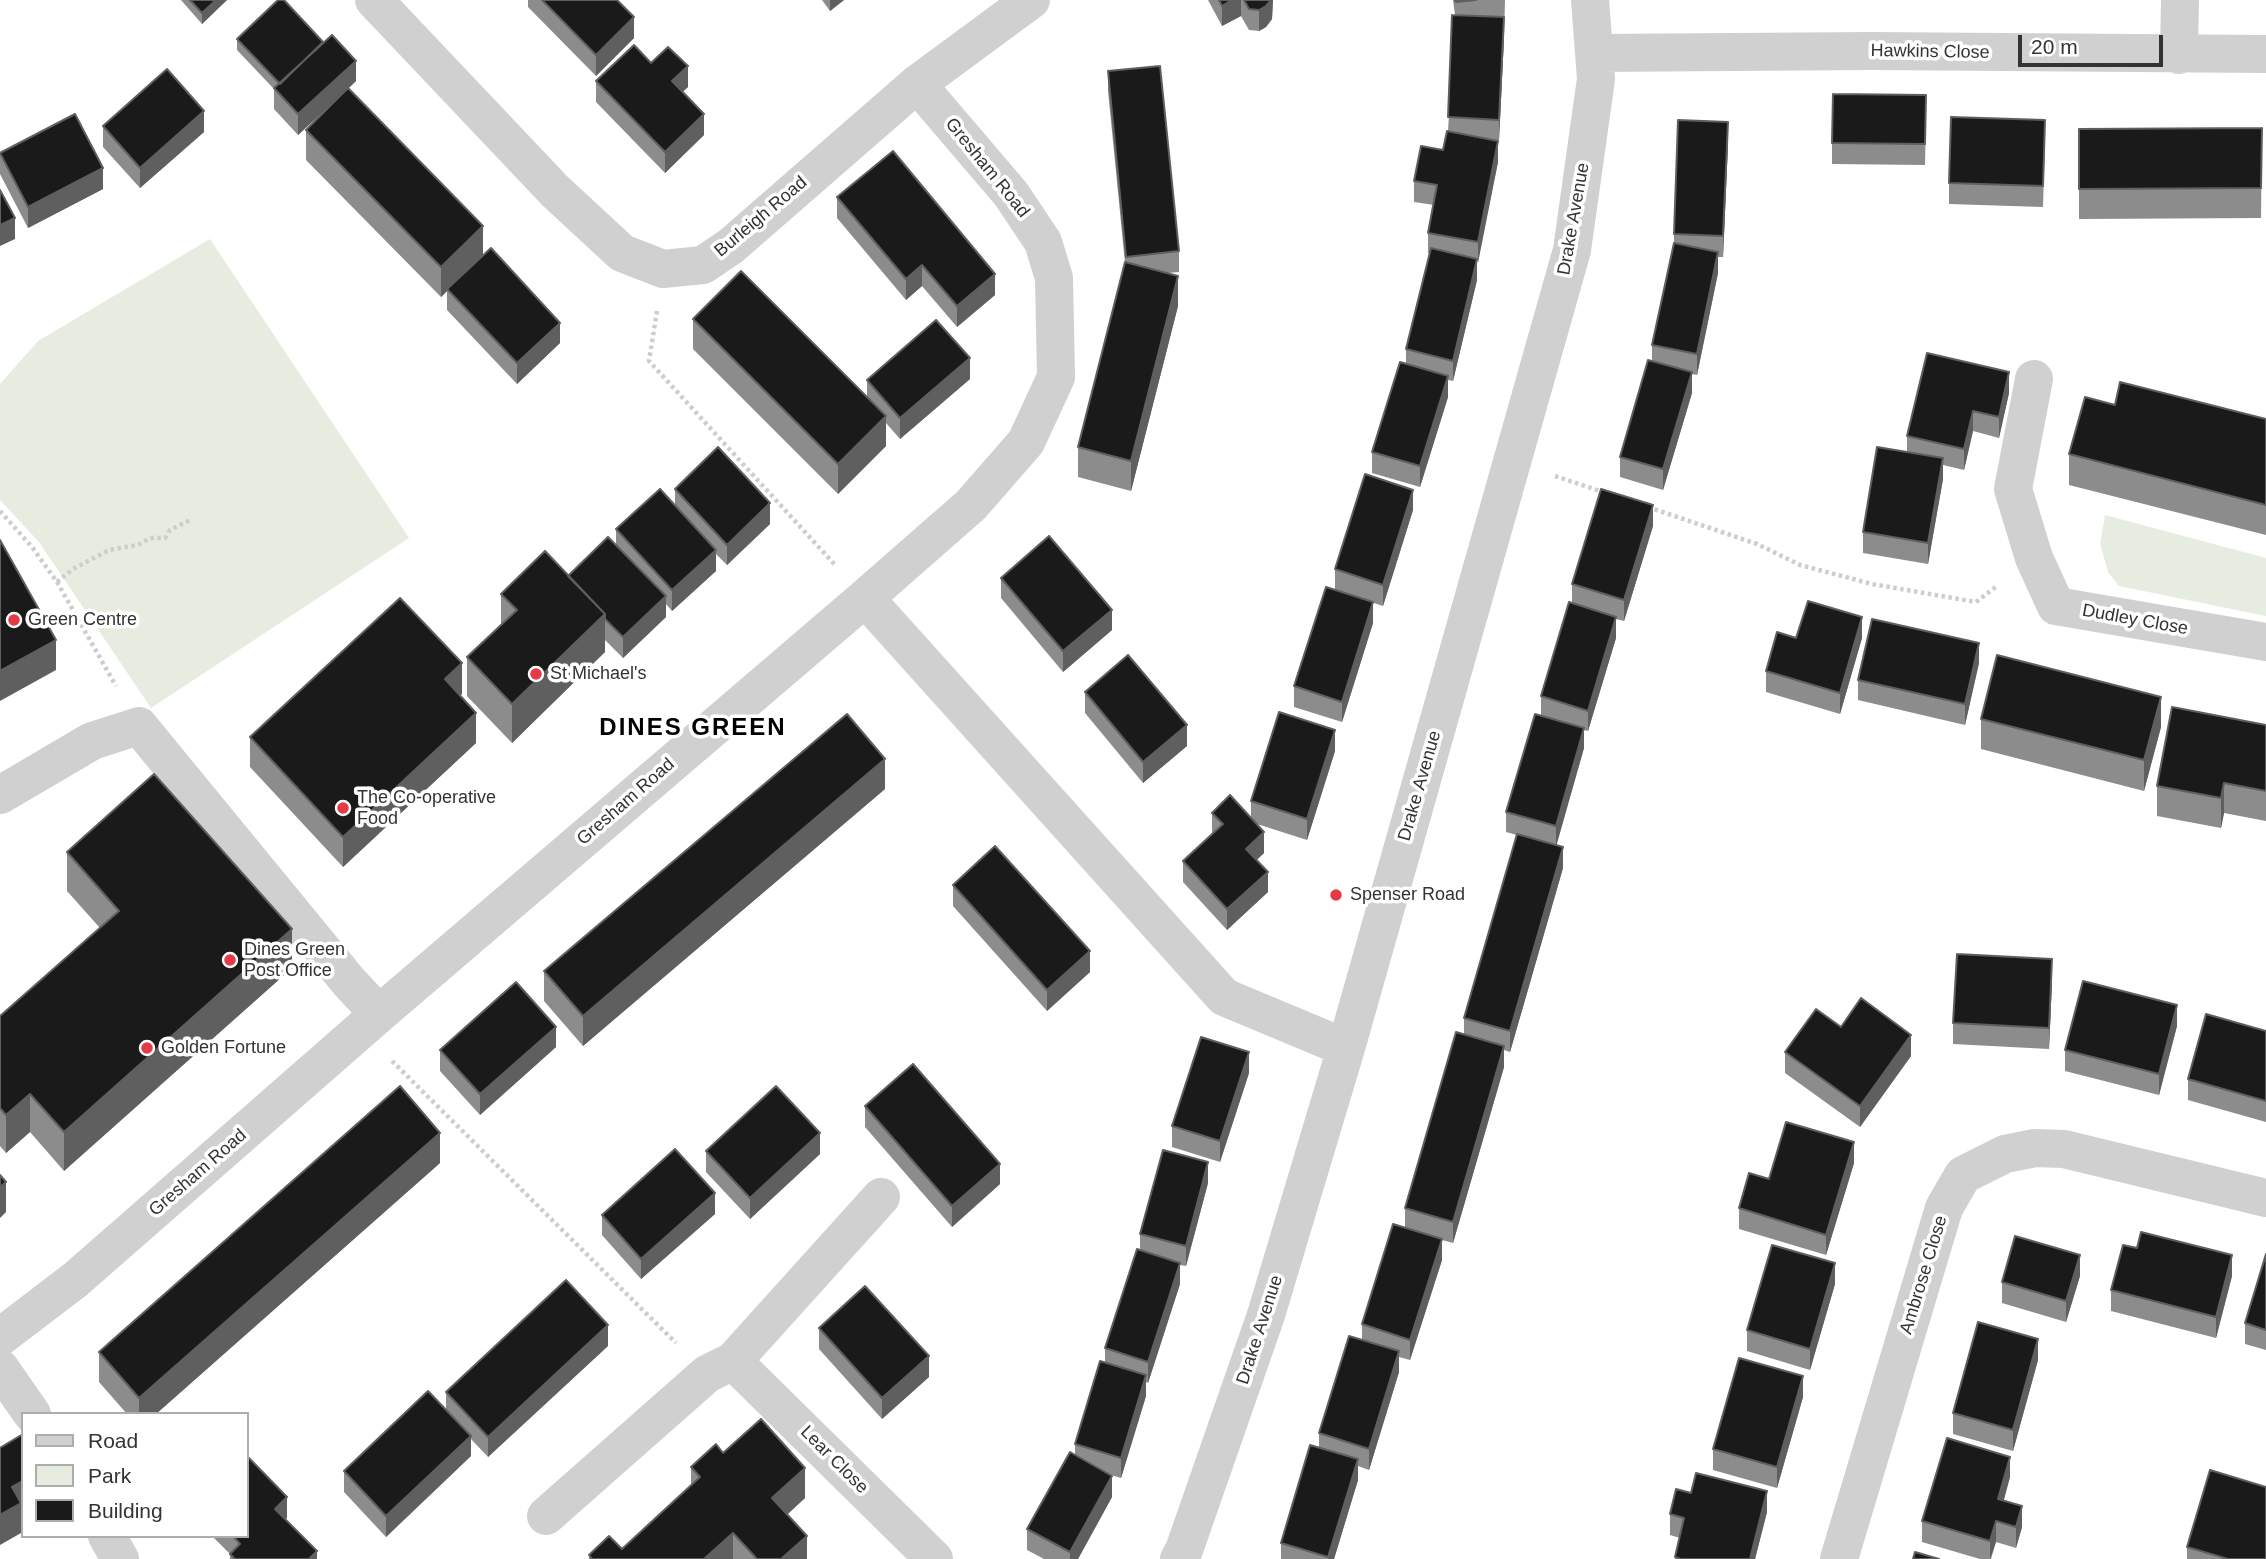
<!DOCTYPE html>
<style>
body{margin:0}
#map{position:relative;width:2266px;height:1559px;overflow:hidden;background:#fff;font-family:Arial,sans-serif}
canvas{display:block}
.legend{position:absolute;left:21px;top:1412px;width:228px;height:126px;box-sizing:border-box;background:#fff;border:2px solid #adadad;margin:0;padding:9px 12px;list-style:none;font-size:21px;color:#333}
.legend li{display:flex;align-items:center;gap:14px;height:35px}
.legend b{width:35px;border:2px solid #adadad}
.scale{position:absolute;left:2018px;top:35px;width:145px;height:32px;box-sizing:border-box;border:4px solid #333;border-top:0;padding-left:9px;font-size:21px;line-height:24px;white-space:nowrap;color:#333;-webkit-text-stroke:5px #fff;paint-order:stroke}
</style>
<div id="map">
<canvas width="2266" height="1559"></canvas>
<ul class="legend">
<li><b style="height:9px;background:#d0d0d0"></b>Road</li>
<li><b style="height:19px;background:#e6ecdf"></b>Park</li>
<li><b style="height:19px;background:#1a1a1a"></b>Building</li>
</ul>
<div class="scale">20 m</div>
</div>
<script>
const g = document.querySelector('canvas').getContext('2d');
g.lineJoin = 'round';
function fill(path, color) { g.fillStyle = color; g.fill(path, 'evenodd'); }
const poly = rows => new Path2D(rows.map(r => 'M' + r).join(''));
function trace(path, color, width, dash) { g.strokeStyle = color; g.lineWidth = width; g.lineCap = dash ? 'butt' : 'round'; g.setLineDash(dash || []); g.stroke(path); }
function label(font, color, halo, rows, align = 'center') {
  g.font = font + ' Arial,sans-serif'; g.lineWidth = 7; g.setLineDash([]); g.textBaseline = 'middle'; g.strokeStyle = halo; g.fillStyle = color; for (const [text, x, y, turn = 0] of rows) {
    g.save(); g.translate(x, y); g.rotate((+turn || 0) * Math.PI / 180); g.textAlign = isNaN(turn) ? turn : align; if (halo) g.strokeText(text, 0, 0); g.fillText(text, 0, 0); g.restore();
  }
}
fill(poly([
 [210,239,409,538,151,708,39,542,0,500,0,384,38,341],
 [2105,515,2266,558,2266,616,2119,586,2108,572,2100,544]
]), '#e6ecdf');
trace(poly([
 [657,311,649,361,836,566],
 [1555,476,1603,492],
 [1648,507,1757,544,1800,565,1872,584,1976,602,1997,586],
 [0,511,32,547,57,582,116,686],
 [57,582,73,569,109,550,138,545,150,538,165,538,170,530,190,520],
 [392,1061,676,1343]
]), '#cdcdcd', 4.5, [3.5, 3.5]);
trace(poly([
 [374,0,555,191,622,253,663,269,703,265,731,246,917,84,1031,0],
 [1594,53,1872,51,2266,54],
 [2179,55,2180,0],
 [2034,379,2013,489,2034,558,2056,606,2266,642],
 [865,598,1224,997,1346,1048],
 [0,795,92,741,139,726,349,982,379,1014],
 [881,1197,733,1361,934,1559],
 [0,1337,75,1280,379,1014,865,598,971,505,1026,442,1056,377,1054,278,1043,242,1011,194,917,84],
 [0,1368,32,1414],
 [546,1516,707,1374,733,1361],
 [107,1536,120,1559],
 [1179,1559,1184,1550,1266,1315,1346,1048,1572,250,1596,79,1590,0],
 [1839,1559,1944,1208,1963,1175,2005,1154,2035,1148,2064,1149,2266,1198]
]), '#d0d0d0', 38);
fill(poly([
 [181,0,227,0,202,24],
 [528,0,617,0,634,38,596,76,528,7],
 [822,0,844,0,830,11],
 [1208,0,1273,0,1272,19,1266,27,1259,31,1249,30,1241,16,1222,26],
 [1453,0,1505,0,1504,38,1499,140,1490,140,1498,162,1477,263,1477,280,1453,381,1448,380,1448,397,1420,487,1372,473,1372,452,1406,364,1406,349,1430,254,1428,253,1428,233,1434,205,1414,202,1414,181,1443,150,1448,131,1455,15],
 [237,39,356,81,348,89,483,256,560,343,517,384,447,310,447,291,441,297,306,160,306,130,336,100,298,135,274,109,274,89,237,50],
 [651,63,688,87,682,92,704,135,665,173,596,102,596,81],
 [1108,71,1179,251,1179,272,1168,273,1178,306,1131,491,1078,477,1078,447,1125,263,1108,91],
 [1926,116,1925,165,1832,164,1832,143],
 [103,126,204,132,140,188,103,147],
 [2262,128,2261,218,2079,219,2079,129],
 [2045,141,2043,207,1949,204,1949,183],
 [1728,143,1723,257,1718,257,1718,273,1697,375,1692,374,1692,393,1663,490,1620,477,1620,457,1652,361,1652,345,1674,245,1674,234],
 [0,153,103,189,28,228,0,174],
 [837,197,995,295,957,327,922,286,906,300,837,218],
 [693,319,867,397,867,380,970,379,900,439,886,423,886,446,838,494,693,349],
 [2009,393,1999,438,1973,431,1964,470,1943,465,1943,479,1928,564,1863,553,1863,532,1907,452,1907,436],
 [2115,405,2266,419,2266,535,2069,485,2069,454],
 [675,489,770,524,727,565,716,554,716,571,672,611,666,604,666,617,623,658,605,640,605,652,512,743,467,696,467,657,501,625,501,594,568,576,616,545,616,529,675,505],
 [1413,510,1383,606,1335,590,1335,569],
 [1653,526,1624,621,1616,619,1616,638,1588,731,1584,730,1584,748,1556,845,1563,868,1510,1052,1504,1050,1504,1067,1453,1243,1442,1240,1442,1260,1410,1360,1399,1357,1399,1372,1369,1470,1358,1466,1358,1480,1334,1559,1281,1559,1281,1543,1319,1447,1319,1433,1362,1340,1362,1324,1405,1228,1405,1208,1464,1034,1464,1018,1517,835,1506,832,1506,812,1541,715,1541,696,1572,603,1572,584],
 [1001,578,1112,630,1063,672,1001,598],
 [1373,623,1342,722,1294,707,1294,686],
 [1796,638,1862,638,1840,714,1766,692,1766,671],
 [1979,663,1965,725,1858,700,1858,680],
 [1085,692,1187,746,1143,783,1085,713],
 [462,694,460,695,476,743,343,867,250,767,250,737],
 [1981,719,2161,727,2144,791,1981,749],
 [2266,725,2266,821,2224,813,2221,828,2157,816,2157,786],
 [1335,751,1307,840,1257,824,1264,853,1257,860,1268,892,1227,930,1183,882,1183,861,1212,834,1212,813,1251,817,1251,801],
 [885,789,583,1046,544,1001,544,971],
 [67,852,292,968,64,1171,30,1132,6,1153,0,1146,0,1016,100,928,67,891],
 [953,885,1090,972,1047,1011,953,906],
 [2052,980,2049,1049,1953,1044,1953,1023],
 [2177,1026,2159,1095,2065,1071,2065,1050],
 [1841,1027,1911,1056,1860,1127,1785,1073,1785,1052],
 [2266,1031,2266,1122,2188,1100,2188,1079],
 [556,1047,480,1115,440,1071,440,1050],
 [1249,1073,1220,1162,1172,1147,1172,1126],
 [865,1106,1000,1184,952,1227,865,1127],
 [706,1151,820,1154,750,1219,706,1172],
 [440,1163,156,1414,127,1414,99,1382,99,1352],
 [1854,1163,1826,1255,1739,1229,1739,1208,1769,1179],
 [1208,1183,1186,1266,1180,1265,1180,1284,1148,1383,1146,1382,1146,1396,1121,1478,1111,1475,1112,1497,1078,1559,1044,1559,1027,1550,1027,1529,1075,1455,1075,1444,1105,1362,1105,1348,1140,1250,1140,1234],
 [715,1214,641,1279,602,1235,602,1215],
 [2266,1254,2266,1350,2245,1344,2245,1323],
 [2080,1276,2066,1322,2002,1303,2002,1282],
 [2232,1276,2216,1338,2111,1311,2111,1290],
 [1835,1284,1810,1370,1747,1351,1747,1330],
 [819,1328,929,1377,882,1419,819,1349],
 [608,1346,488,1457,471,1439,471,1456,386,1537,344,1492,344,1471,446,1409,446,1392],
 [2038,1360,2013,1451,1953,1434,1953,1413],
 [1803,1397,1777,1488,1713,1470,1713,1449],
 [723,1453,805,1498,787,1515,807,1559,589,1559,589,1555,622,1549,691,1485,691,1467],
 [2010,1477,2004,1500,2022,1527,2016,1548,1996,1542,1991,1559,1980,1559,1922,1542,1922,1521],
 [1767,1512,1755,1559,1675,1559,1680,1538,1670,1535,1670,1514],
 [287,1518,285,1519,317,1559,230,1559,230,1554,212,1536,247,1536],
 [2187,1547,2266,1559,2187,1559]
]), '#8c8c8c');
fill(poly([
 [216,0,227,0,202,24,202,13],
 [830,0,844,0,830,11],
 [1232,0,1241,0,1241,16,1222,26,1222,6],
 [1265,0,1273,0,1272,19,1266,27,1259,31,1259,10],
 [634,17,634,38,596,76,596,55],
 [1504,17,1504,38,1499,140,1499,120],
 [356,61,356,81,298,135,298,114],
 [688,66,688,87,672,102,672,81],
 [204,111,204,132,140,188,140,168],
 [704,114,704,135,665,173,665,152],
 [1728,122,1728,143,1723,257,1723,236],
 [1498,141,1498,162,1478,263,1478,242],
 [103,168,103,189,28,228,28,207],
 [15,218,15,239,0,246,0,225],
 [483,226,483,256,447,289,447,291,441,297,441,267],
 [1718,252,1718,273,1697,375,1697,354],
 [1477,259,1477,280,1453,381,1453,361],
 [922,265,922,286,906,300,906,279],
 [995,274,995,295,957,327,957,306],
 [1178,276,1178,306,1131,491,1131,461],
 [560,323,560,343,517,384,517,363],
 [970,358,970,379,900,439,900,418],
 [1692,372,1692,393,1663,490,1663,469],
 [2009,372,2009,393,1999,438,1999,417],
 [1448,376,1448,397,1420,487,1420,466],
 [1973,411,1973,431,1964,470,1964,449],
 [886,416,886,446,838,494,838,464],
 [1943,458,1943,479,1928,564,1928,543],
 [1413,490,1413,510,1383,606,1383,585],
 [770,503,770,524,727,565,727,545],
 [1653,505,1653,526,1624,621,1624,600],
 [716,550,716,571,672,611,672,590],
 [666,596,666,617,623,658,623,637],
 [1373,602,1373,623,1342,722,1342,702],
 [1112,610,1112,630,1063,672,1063,651],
 [605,614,605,652,512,743,512,704],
 [1616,617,1616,638,1588,731,1588,711],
 [1862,617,1862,638,1840,714,1840,693],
 [56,640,56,670,0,701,0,671],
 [1979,643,1979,663,1965,725,1965,704],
 [462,663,462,694,445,709,445,679],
 [2161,697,2161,727,2144,791,2144,760],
 [476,713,476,743,343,867,343,837],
 [1187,725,1187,746,1143,783,1143,762],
 [1584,728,1584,748,1556,847,1556,826],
 [1335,730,1335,751,1307,840,1307,819],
 [885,759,885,789,583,1046,583,1016],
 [2224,783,2224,813,2221,828,2221,798],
 [1264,832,1264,853,1246,869,1246,849],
 [1563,847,1563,868,1510,1052,1510,1031],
 [1268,872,1268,892,1227,930,1227,909],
 [292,929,292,968,64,1171,64,1132],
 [1090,951,1090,972,1047,1011,1047,990],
 [2052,959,2052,980,2049,1049,2049,1028],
 [2177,1005,2177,1026,2159,1095,2159,1074],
 [556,1027,556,1047,480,1115,480,1094],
 [1911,1035,1911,1056,1860,1127,1860,1106],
 [1504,1046,1504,1067,1453,1243,1453,1222],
 [1249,1052,1249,1073,1220,1162,1220,1141],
 [30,1094,30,1132,6,1153,6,1115],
 [440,1133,440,1163,156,1414,139,1414,139,1398],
 [820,1133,820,1154,750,1219,750,1198],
 [1854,1142,1854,1163,1826,1255,1826,1235],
 [1208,1162,1208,1183,1186,1266,1186,1246],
 [1000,1164,1000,1184,952,1227,952,1206],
 [6,1182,6,1212,0,1218,0,1187],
 [715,1193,715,1214,641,1279,641,1259],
 [1442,1239,1442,1260,1410,1360,1410,1340],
 [2080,1255,2080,1276,2066,1322,2066,1301],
 [2232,1255,2232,1276,2216,1338,2216,1317],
 [1180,1263,1180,1284,1148,1383,1148,1362],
 [1835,1263,1835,1284,1810,1370,1810,1349],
 [608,1325,608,1346,488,1457,488,1437],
 [2038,1339,2038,1360,2013,1451,2013,1430],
 [1399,1351,1399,1372,1369,1470,1369,1449],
 [929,1356,929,1377,882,1419,882,1398],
 [1146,1375,1146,1396,1121,1478,1121,1458],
 [1803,1376,1803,1397,1777,1488,1777,1467],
 [471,1436,471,1456,386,1537,386,1516],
 [2010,1457,2010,1477,1998,1520,1998,1499],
 [1358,1459,1358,1480,1334,1559,1328,1559],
 [805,1468,805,1498,772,1528,772,1498],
 [1112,1476,1112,1497,1078,1559,1070,1559,1070,1552],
 [23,1481,21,1533,0,1545,0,1515,12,1487],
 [1767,1491,1767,1512,1755,1559,1750,1559],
 [287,1497,287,1518,275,1529,275,1509],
 [2022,1506,2022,1527,2016,1548,2016,1527],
 [1996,1521,1996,1542,1990,1559,1990,1541],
 [733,1533,733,1559,704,1559],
 [807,1536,807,1559,781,1559],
 [317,1551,317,1559,309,1559]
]), '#5f5f5f');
const building = poly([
 [190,0,216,0,202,13,190,0],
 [278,0,284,0,323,42,280,84,237,39,278,0],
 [542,0,617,0,634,17,596,55,542,0],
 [1219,0,1232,0,1222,6,1219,0],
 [1244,0,1271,0,1266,6,1259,10,1249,9,1244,0],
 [1455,0,1476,0,1456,2,1455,0],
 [1452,15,1504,17,1499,120,1448,117,1452,15],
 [332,35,356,61,298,114,274,88,332,35],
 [634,45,651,63,668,47,688,66,672,81,704,114,665,152,596,81,634,45],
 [1160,66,1179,251,1126,257,1108,71,1160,66],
 [167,69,204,111,140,168,103,126,167,69],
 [348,88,483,226,441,267,306,130,348,88],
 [1833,94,1926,95,1925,144,1832,143,1833,94],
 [75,114,103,168,28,207,0,153,75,114],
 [1951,117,2045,120,2043,186,1949,183,1951,117],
 [1678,120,1728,122,1723,236,1674,234,1678,120],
 [2262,128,2261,188,2079,189,2079,129,2262,128],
 [1447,131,1498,141,1478,242,1428,233,1437,185,1414,181,1421,146,1443,150,1447,131],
 [893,151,995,274,957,306,922,265,906,279,837,197,893,151],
 [0,190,15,218,0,225,0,190],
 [1674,243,1718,252,1697,354,1652,345,1674,243],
 [491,248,560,323,517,363,447,289,491,248],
 [1431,248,1477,259,1453,361,1406,349,1431,248],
 [1125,262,1178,276,1131,461,1078,447,1125,262],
 [741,271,886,416,838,464,693,319,741,271],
 [936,320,970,358,900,418,867,380,936,320],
 [1927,353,2009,372,1999,417,1973,411,1964,449,1907,436,1927,353],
 [1648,360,1692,372,1663,469,1620,457,1648,360],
 [1400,362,1448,376,1420,466,1372,452,1400,362],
 [2120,382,2266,419,2266,505,2069,454,2085,397,2115,405,2120,382],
 [718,447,770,503,727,545,675,489,718,447],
 [1877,447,1943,458,1928,543,1863,532,1877,447],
 [1365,474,1413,490,1383,585,1335,569,1365,474],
 [660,489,716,550,672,590,616,529,660,489],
 [1601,489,1653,505,1624,600,1572,584,1601,489],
 [1049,536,1112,610,1063,651,1001,578,1049,536],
 [608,537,666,596,623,637,605,619,605,614,568,576,608,537],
 [0,540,56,640,0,671,0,540],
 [545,551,605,614,512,704,467,657,517,610,501,594,545,551],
 [1326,587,1373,602,1342,702,1294,686,1326,587],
 [400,598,462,663,445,679,476,713,343,837,250,737,400,598],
 [1808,601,1862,617,1840,693,1766,671,1777,632,1796,638,1808,601],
 [1569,602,1616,617,1588,711,1541,696,1569,602],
 [1872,619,1979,643,1965,704,1858,680,1872,619],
 [1128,655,1187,725,1143,762,1085,692,1128,655],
 [1997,655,2161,697,2144,760,1981,719,1997,655],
 [2172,707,2266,725,2266,791,2224,783,2221,798,2157,786,2172,707],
 [1279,712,1335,730,1307,819,1251,801,1279,712],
 [847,714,885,759,583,1016,544,971,847,714],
 [1535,714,1584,728,1556,826,1506,812,1535,714],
 [154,774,292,929,64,1132,30,1094,6,1115,0,1108,0,1016,119,911,67,852,154,774],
 [1230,795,1264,832,1246,849,1268,872,1227,909,1183,861,1223,824,1212,813,1230,795],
 [1517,834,1563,847,1510,1031,1464,1018,1517,834],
 [995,846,1090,951,1047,990,953,885,995,846],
 [1957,954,2052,959,2049,1028,1953,1023,1957,954],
 [2083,981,2177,1005,2159,1074,2065,1050,2083,981],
 [516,982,556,1027,480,1094,440,1050,516,982],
 [1861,998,1911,1035,1860,1106,1785,1052,1816,1009,1841,1027,1861,998],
 [2206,1014,2266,1031,2266,1101,2188,1079,2206,1014],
 [1456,1032,1504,1046,1453,1222,1405,1208,1456,1032],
 [1201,1037,1249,1052,1220,1141,1172,1126,1201,1037],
 [913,1064,1000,1164,952,1206,865,1106,913,1064],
 [400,1086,440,1133,139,1398,99,1352,400,1086],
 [776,1086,820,1133,750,1198,706,1151,776,1086],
 [1786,1122,1854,1142,1826,1235,1739,1208,1749,1173,1769,1179,1786,1122],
 [675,1149,715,1193,641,1259,602,1215,675,1149],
 [1163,1150,1208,1162,1186,1246,1140,1234,1163,1150],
 [0,1175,6,1182,0,1187,0,1175],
 [1393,1224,1442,1239,1410,1340,1362,1324,1393,1224],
 [2141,1232,2232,1255,2216,1317,2111,1290,2123,1245,2137,1248,2141,1232],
 [2015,1236,2080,1255,2066,1301,2002,1282,2015,1236],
 [1772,1245,1835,1263,1810,1349,1747,1330,1772,1245],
 [1137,1249,1180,1263,1148,1362,1105,1348,1137,1249],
 [2266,1254,2266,1330,2245,1323,2266,1254],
 [566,1280,608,1325,488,1437,446,1392,566,1280],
 [865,1286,929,1356,882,1398,819,1328,865,1286],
 [1978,1322,2038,1339,2013,1430,1953,1413,1978,1322],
 [1349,1336,1399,1351,1369,1449,1319,1433,1349,1336],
 [1739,1358,1803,1376,1777,1467,1713,1449,1739,1358],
 [1100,1361,1146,1375,1121,1458,1075,1444,1100,1361],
 [428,1391,471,1436,386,1516,344,1471,428,1391],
 [761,1419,805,1468,772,1498,807,1536,781,1559,757,1559,733,1533,704,1559,592,1559,589,1555,609,1536,622,1549,700,1477,691,1467,716,1444,723,1453,761,1419],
 [23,1434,23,1481,12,1487,21,1503,0,1515,0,1448,23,1434],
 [1947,1438,2010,1457,1998,1499,2022,1506,2016,1527,1996,1521,1990,1541,1922,1521,1947,1438],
 [1310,1445,1358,1459,1328,1557,1281,1543,1310,1445],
 [1070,1452,1112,1476,1070,1552,1027,1529,1070,1452],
 [249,1458,287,1497,275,1509,317,1551,309,1559,235,1559,230,1554,240,1544,233,1536,247,1536,247,1460,249,1458],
 [2210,1470,2266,1487,2266,1559,2228,1559,2187,1547,2210,1470],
 [1696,1473,1767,1491,1750,1559,1681,1559,1675,1557,1684,1518,1670,1514,1676,1489,1691,1493,1696,1473],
 [1915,1552,1939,1559,1913,1559,1915,1552]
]);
fill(building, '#1a1a1a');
trace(building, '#5f5f5f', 2);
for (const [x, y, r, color] of [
 [14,620,7,"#e63946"],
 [536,674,7,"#e63946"],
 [343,808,7,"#e63946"],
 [1336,895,7,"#e63946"],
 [230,960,7,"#e63946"],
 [147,1048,7,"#e63946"]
]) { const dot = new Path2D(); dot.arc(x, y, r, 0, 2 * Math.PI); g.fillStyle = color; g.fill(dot); trace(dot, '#fff', 2.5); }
label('18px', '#333', '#fff', [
 ["Hawkins Close",1930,52,1],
 ["Gresham Road",987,168,51],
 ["Burleigh Road",761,217,-40],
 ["Drake Avenue",1574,219,-80],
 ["Dudley Close",2135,620,10],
 ["Drake Avenue",1420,786,-74],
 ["Gresham Road",626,802,-41],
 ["Gresham Road",198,1173,-41],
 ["Ambrose Close",1924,1275,-73],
 ["Drake Avenue",1260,1330,-72],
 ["Lear Close",834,1460,45]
]);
label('18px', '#333', '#fff', [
 ["Green Centre",28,620],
 ["St Michael's",550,674],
 ["The Co-operative",357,798],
 ["Food",357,819],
 ["Spenser Road",1350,895],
 ["Dines Green",244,950],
 ["Post Office",244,971],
 ["Golden Fortune",161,1048]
], 'left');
g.letterSpacing = '2px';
label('bold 24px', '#000', '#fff', [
 ["DINES GREEN",693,728]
]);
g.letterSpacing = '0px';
</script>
